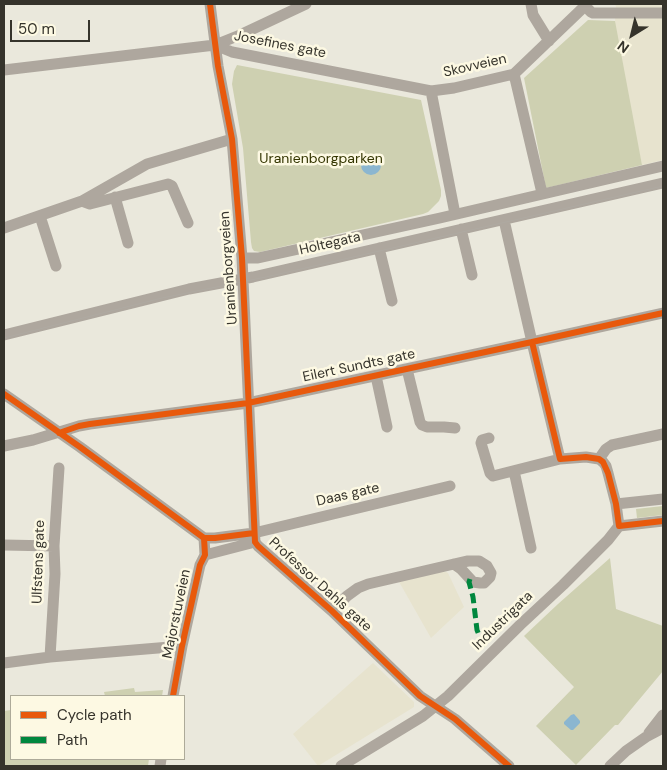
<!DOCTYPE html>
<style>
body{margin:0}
#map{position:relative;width:667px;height:770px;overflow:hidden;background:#eae8dc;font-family:"DM Sans",sans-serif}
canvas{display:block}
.frame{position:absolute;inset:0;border:5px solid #35332b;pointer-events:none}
.legend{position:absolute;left:10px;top:695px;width:175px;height:65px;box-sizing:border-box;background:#fdf9e3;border:1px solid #adaa99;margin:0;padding:6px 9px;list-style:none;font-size:15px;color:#35332b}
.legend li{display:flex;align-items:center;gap:10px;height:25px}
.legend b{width:25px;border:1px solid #adaa99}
.north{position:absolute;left:607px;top:10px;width:50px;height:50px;-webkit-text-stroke:4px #fdf9e3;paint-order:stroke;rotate:216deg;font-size:14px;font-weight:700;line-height:20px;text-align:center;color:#35332b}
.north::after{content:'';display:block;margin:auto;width:18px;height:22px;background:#35332b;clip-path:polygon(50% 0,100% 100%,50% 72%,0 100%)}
.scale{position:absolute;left:10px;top:20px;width:80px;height:22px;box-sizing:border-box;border:2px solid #35332b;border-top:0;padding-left:6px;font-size:15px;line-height:18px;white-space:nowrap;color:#35332b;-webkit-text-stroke:4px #fdf9e3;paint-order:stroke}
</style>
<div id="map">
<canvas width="667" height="770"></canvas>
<div class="frame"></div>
<ul class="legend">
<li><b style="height:6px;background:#e8590c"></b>Cycle path</li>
<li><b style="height:6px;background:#00873e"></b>Path</li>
</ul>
<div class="north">N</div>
<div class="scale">50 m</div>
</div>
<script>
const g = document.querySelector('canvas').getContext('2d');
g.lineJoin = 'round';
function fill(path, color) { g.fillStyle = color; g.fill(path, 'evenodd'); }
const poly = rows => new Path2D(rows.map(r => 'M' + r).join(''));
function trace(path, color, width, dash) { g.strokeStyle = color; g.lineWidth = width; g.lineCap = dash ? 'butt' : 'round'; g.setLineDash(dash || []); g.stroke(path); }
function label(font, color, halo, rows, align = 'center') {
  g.font = font + ' "DM Sans",sans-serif'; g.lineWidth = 5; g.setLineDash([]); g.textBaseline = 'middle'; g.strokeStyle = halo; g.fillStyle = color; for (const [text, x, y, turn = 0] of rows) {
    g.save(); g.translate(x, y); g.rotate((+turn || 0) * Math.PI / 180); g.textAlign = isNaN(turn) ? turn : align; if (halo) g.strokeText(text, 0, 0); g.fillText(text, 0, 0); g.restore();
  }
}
fill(poly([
 [614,4,663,4,663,160,642,165,614,37,616,6],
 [444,571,448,573,464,607,431,638,398,580],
 [373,663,414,702,414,707,318,766,293,734]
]), '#e7e3ce');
fill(poly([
 [588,20,615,21,642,165,546,188,524,78],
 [237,65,421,100,441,190,441,196,439,201,428,212,423,214,260,252,254,251,252,248,251,242,243,148,232,84,234,71],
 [663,506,663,515,637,518,636,509],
 [610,558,616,609,663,626,663,671,618,725,615,725,576,765,536,726,574,687,524,636,558,604],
 [134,688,135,692,163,690,162,696,105,696,104,692],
 [11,710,11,759,149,759,148,766,4,766,4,711]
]), '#ced0b1');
fill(poly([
 '361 165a10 10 0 1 1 20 0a10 10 0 1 1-20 0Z',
 [574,714,580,721,580,723,573,730,571,730,564,724,564,722,571,715]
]), '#8bb6d0');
trace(poly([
 [210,4,218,66,232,139,242,258,255,542,258,546,332,611,420,696,455,719,509,766],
 [531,4,533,15,549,41],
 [585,6,591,12,593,13,662,13],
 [215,45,232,52,431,91,454,88,514,74,587,4],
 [4,70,215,45,240,35,306,4],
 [514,74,542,193],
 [431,91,455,214],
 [115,197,128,243],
 [82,201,90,204,168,184,172,186,188,223],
 [40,216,56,266],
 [504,220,532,342,560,459],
 [4,228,82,201,147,164,232,139],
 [461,229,472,275],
 [379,248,392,301],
 [242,258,258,258,440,218,663,166],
 [4,335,189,289,253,277,663,183],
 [407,369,420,422,422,425,427,427,444,427,455,428],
 [376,376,387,427],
 [4,394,80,447,204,538,215,538,254,533,450,486],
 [489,438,482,440,481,443,490,473,493,476,560,459,586,457,599,459],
 [4,446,33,440,79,426,90,424,248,403,532,342,663,313],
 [599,459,606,449,612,445,663,434],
 [514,471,531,548],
 [616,504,663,499],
 [619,526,663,521],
 [4,545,54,546],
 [205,555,255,542],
 [332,611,347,596,358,588,368,584,454,564,468,561,479,561,487,566,491,573,490,577,484,583,480,583,473,582,461,569,454,564],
 [50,657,55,574,54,546,59,468],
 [4,663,50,657,182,646],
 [173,696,182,646,200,565,205,555,204,538],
 [649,733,663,715],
 [160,766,161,759],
 [341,766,423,716,448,696,520,625,563,585,608,540,619,526,616,504,608,473,606,466,603,462,599,459],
 [610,766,626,751,646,737,663,728]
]), '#aea79e', 11);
trace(poly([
 [4,338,162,298,266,277,663,186]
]), '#aeaaa2', 1);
trace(poly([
 [470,579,469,582,473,597,477,630,484,647]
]), '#00873e', 5, [10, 5]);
trace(poly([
 [210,4,218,66,232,139,242,258,255,542,258,546,332,611,420,696,455,719,509,766],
 [532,342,560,459,586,457,599,459,603,462,608,473,616,504,619,526,663,521],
 [4,394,80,447,204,538,215,538,254,533],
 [59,433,79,426,90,424,248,403,532,342,663,313],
 [173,696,182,646,200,565,205,555,204,538]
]), '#e8590c', 6);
label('14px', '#35332b', '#fdf9e3', [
 ["Josefines gate",280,45,11],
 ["Skovveien",475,66,-13],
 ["Holtegata",330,244,-13],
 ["Uranienborgveien",229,268,-94],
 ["Eilert Sundts gate",359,366,-12],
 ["Daas gate",348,495,-13],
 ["Ulfstens gate",39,562,-88],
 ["Professor Dahls gate",320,585,42],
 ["Majorstuveien",177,614,-78],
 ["Industrigata",503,621,-44]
]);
label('14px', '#333500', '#fdf9e3', [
 ["Uranienborgparken",321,159]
]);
</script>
